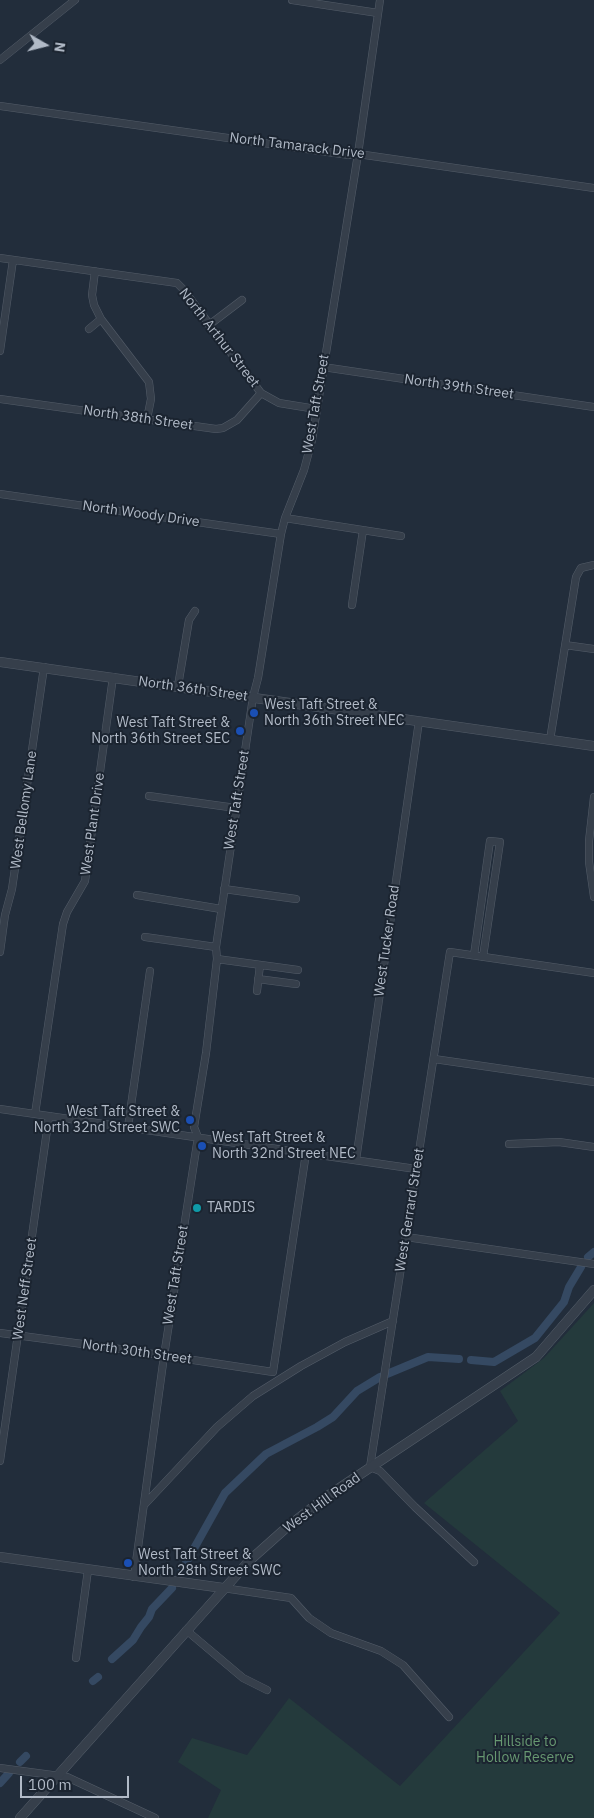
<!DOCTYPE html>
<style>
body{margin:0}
#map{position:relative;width:594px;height:1818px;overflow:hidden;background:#222d3b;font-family:"IBM Plex Sans",sans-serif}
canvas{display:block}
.north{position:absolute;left:20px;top:20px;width:50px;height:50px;-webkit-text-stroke:4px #1b2430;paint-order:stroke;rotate:98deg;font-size:14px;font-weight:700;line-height:20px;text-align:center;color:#b1bac7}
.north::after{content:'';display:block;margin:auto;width:18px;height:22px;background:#b1bac7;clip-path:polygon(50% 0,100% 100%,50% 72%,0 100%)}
.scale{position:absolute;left:20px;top:1776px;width:109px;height:22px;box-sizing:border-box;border:2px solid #b1bac7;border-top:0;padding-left:6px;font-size:15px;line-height:18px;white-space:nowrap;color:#b1bac7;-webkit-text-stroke:4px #1b2430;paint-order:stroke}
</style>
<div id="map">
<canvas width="594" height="1818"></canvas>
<div class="north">N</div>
<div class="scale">100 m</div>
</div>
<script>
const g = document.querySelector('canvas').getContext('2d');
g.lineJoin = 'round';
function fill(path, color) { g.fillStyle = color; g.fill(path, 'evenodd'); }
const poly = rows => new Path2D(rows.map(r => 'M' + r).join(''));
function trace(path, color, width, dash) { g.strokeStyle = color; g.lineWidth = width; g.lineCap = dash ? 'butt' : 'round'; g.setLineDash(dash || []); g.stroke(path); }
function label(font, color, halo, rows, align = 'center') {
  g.font = font + ' "IBM Plex Sans",sans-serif'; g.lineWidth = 4; g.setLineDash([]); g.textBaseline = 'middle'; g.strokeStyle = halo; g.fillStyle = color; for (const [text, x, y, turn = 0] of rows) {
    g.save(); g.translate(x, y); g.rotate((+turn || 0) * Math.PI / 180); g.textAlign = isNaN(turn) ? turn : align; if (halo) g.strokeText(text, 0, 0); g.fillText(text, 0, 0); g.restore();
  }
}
fill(poly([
 [594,1303,594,1818,208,1818,221,1790,178,1762,192,1738,247,1755,289,1698,400,1786,560,1613,424,1503,518,1421,500,1391,544,1358]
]), '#243a3c');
trace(poly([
 [588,1257,594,1252],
 [471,1360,494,1362,535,1338,564,1302,569,1287,581,1267],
 [387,1374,428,1357,459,1359],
 [182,1570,225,1493,266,1454,317,1427,333,1417,357,1391,380,1377],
 [112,1659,133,1640,141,1627,149,1617,152,1609,172,1588],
 [93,1681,98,1677],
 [20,1762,26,1756],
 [0,1783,9,1773]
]), '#354962', 8);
const minor = poly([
 [292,0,378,13],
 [0,60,75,0],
 [0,106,349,155,358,154,594,188],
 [0,258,177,283,183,289,261,393,279,403,316,409],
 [95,271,92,295,94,305,101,319,149,382,151,399,147,419],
 [209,325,242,300],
 [89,329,101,319],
 [0,351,13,260],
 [323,367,594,407],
 [0,399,216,429,223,428,237,420,261,393],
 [0,494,281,534],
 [285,518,401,536],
 [352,605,363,530],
 [565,645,594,649],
 [178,686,189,620,195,611],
 [550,740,576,577,581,568,594,565],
 [149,796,236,808],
 [594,797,589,841,589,862,594,897],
 [224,889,296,899],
 [137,895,221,909],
 [145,937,216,947],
 [0,952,5,915,12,889,44,667],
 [474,955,490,841,500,842,483,957],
 [217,959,298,970],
 [258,979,296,984],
 [257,991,260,965],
 [434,1059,594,1082],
 [0,1109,416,1169],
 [35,1114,63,924,67,912,85,881,113,677],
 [128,1127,150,971],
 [509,1144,559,1142,594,1147],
 [356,1160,419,721],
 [406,1237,594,1264],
 [0,1333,120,1349,273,1372],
 [273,1372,306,1153],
 [0,1461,49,1116],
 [144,1505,217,1427,253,1396,301,1366,345,1342,393,1321],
 [474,1562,415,1507,380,1471,370,1467,450,952,594,973],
 [134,1577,164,1356,198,1137,194,1127,206,1053,217,959,216,947,253,697,258,678,281,534,285,518,304,470,312,440,358,154,380,0],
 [223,1588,291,1598,309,1618,331,1633,381,1651,403,1665,449,1717],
 [186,1630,243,1678,267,1690],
 [76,1658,88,1570],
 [0,1768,67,1777,155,1818]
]);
const tertiary = poly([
 [0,662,594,746],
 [0,1557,223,1588],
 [20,1818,249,1561,286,1528,326,1497,536,1357,594,1290]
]);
trace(minor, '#545d69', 8);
trace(tertiary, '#545d69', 10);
trace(minor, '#363f4b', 7);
trace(tertiary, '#363f4b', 9);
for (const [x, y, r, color] of [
 [254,713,5,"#1a4fb4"],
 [240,731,5,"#1a4fb4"],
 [190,1120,5,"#1a4fb4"],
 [202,1146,5,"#1a4fb4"],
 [197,1208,5,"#0f9aa8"],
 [128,1563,5,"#1a4fb4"]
]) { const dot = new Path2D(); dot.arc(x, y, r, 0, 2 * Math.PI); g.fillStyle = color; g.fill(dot); trace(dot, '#1b2430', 2); }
label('14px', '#b1bac7', '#1b2430', [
 ["North Tamarack Drive",297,146,7],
 ["North Arthur Street",219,338,52],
 ["North 39th Street",459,387,8],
 ["West Taft Street",316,404,-80],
 ["North 38th Street",138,418,8],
 ["North Woody Drive",141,514,8],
 ["North 36th Street",193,689,8],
 ["West Taft Street",237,800,-81],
 ["West Bellomy Lane",24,810,-82],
 ["West Plant Drive",93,824,-82],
 ["West Tucker Road",387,941,-82],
 ["West Gerrard Street",410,1210,-81],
 ["West Taft Street",176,1275,-81],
 ["West Neff Street",25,1289,-82],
 ["North 30th Street",137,1352,8],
 ["West Hill Road",322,1503,-36]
]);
label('14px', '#b1bac7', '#1b2430', [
 ["West Taft Street &",264,705],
 ["North 36th Street NEC",264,721],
 ["West Taft Street &",230,723,"right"],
 ["North 36th Street SEC",230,739,"right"],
 ["West Taft Street &",180,1112,"right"],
 ["North 32nd Street SWC",180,1128,"right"],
 ["West Taft Street &",212,1138],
 ["North 32nd Street NEC",212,1154],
 ["TARDIS",207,1208],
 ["West Taft Street &",138,1555],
 ["North 28th Street SWC",138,1571]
], 'left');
label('14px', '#679871', '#1b2430', [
 ["Hillside to",525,1742],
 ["Hollow Reserve",525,1758]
]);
</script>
